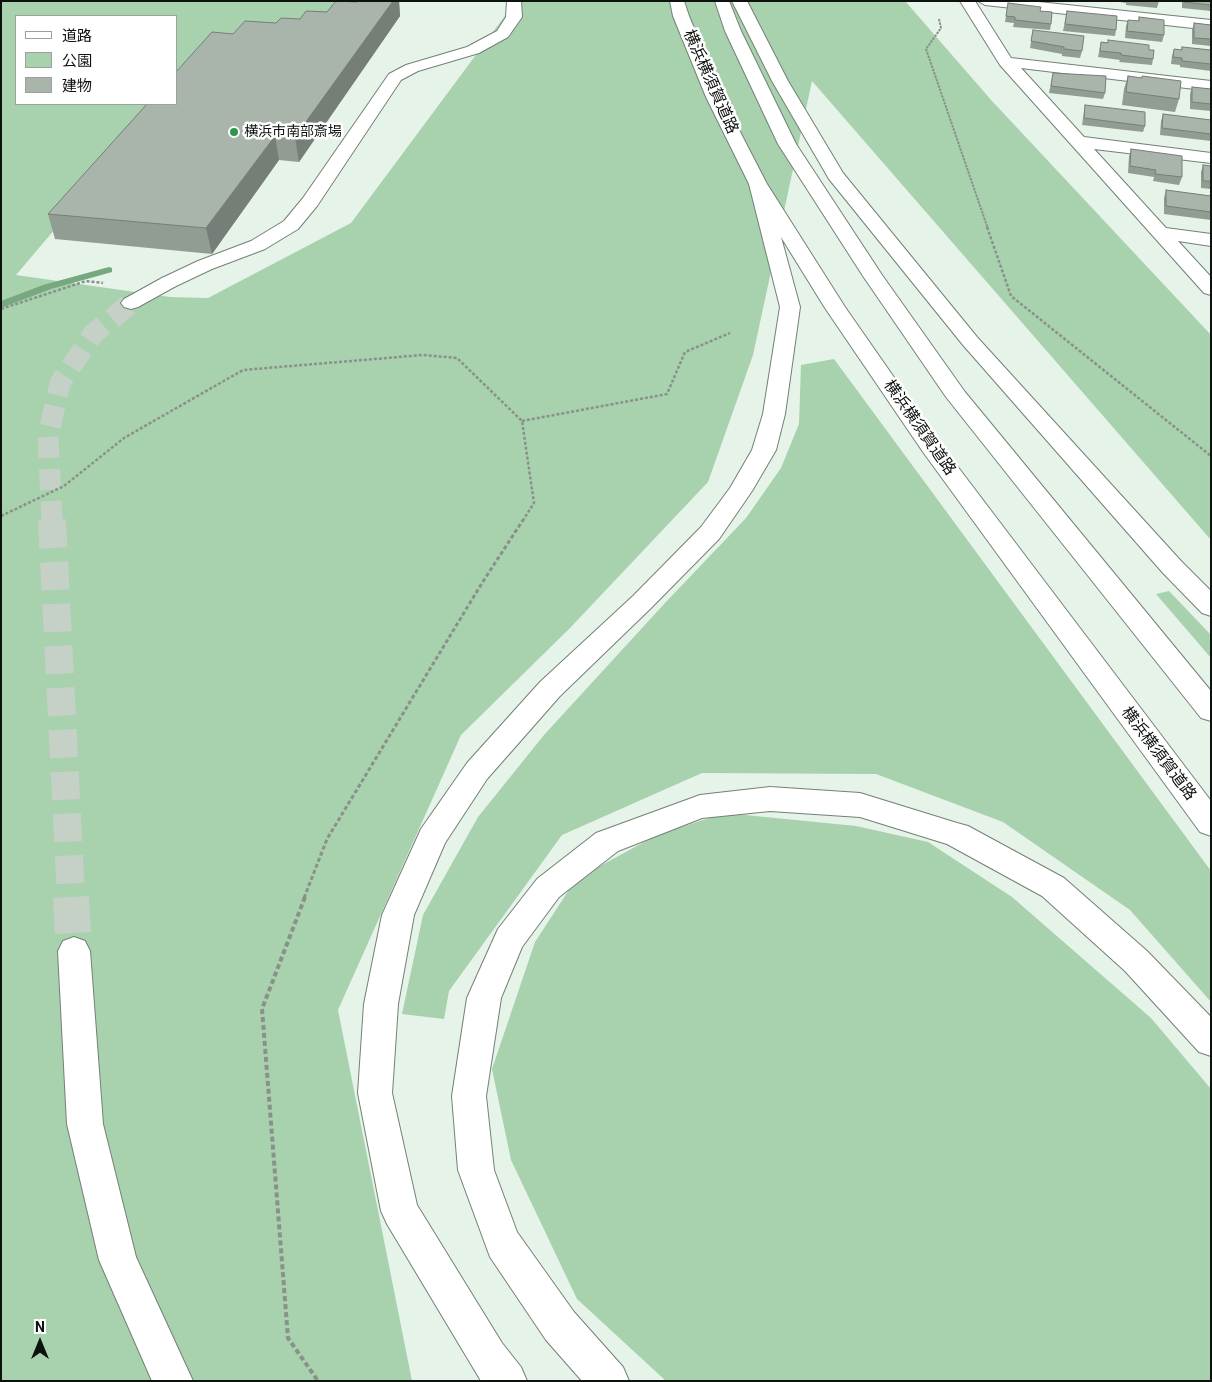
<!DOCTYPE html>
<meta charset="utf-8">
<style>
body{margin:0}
#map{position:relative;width:1212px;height:1382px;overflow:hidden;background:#e6f3e8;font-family:Roboto,"Noto Sans JP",sans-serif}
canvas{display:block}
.frame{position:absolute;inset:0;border:2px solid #0d120e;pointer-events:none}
.legend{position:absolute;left:15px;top:15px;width:162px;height:90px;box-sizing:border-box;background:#fff;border:1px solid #9ea09f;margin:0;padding:6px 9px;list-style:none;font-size:15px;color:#0d120e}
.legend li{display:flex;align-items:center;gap:10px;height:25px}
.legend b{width:25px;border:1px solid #9ea09f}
.north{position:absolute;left:15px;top:1317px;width:50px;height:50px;-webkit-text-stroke:4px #fff;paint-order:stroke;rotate:0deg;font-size:14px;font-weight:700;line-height:20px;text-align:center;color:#0d120e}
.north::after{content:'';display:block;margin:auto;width:18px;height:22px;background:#0d120e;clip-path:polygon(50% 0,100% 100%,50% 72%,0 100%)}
</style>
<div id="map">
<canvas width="1212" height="1382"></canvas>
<div class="frame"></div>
<ul class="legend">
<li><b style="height:6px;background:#fff"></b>道路</li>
<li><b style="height:14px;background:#a8d1ae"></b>公園</li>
<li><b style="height:14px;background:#a9b5aa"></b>建物</li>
</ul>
<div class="north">N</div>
</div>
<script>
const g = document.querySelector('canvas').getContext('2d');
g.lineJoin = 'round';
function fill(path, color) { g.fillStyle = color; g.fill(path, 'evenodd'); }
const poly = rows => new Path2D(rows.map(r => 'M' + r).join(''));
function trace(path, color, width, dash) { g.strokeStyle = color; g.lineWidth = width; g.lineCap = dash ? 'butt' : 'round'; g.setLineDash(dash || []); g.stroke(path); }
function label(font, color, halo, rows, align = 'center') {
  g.font = font + ' Roboto,"Noto Sans JP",sans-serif'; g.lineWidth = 5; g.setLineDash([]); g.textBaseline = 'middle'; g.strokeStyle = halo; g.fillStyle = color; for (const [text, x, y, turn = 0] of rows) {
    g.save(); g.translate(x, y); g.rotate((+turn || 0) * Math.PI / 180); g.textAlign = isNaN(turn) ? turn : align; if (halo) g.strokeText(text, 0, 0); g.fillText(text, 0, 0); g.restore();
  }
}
fill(poly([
 [1,1,379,1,176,86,176,16,16,16,16,104,161,104,16,275,170,297,208,298,351,223,516,1,905,1,992,101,1211,335,1211,540,812,81,753,355,708,482,570,628,461,735,338,1010,412,1381,1,1381],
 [834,359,1211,871,1211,1002,1130,910,1003,822,876,774,702,773,562,835,449,991,444,1019,402,1014,423,915,478,817,544,735,665,603,746,518,781,468,799,424,801,365],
 [1169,591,1211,635,1211,658,1156,594],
 [725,813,856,826,928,842,1012,897,1151,1018,1211,1089,1211,1381,666,1381,577,1299,511,1160,492,1069,535,942,576,879,659,834]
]), '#a8d1ae');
fill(poly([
 [109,267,112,268,112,272,51,289,1,308,1,301,43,285,109,267]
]), '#77a87f');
trace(poly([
 [52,522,48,436,60,383,93,334,131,303]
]), '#c5d1c7', 21, [21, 11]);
trace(poly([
 [52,520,71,898]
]), '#c5d1c7', 28, [28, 14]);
trace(poly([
 [71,897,74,951]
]), '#c5d1c7', 36, [36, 18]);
const service = poly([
 [507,1,521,1,522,17,508,37,479,53,418,71,401,80,317,206,298,229,265,249,212,269,176,286,169,288,162,286,159,282,162,278,198,261,251,241,284,221,303,198,389,74,406,65,467,47,497,31,506,17,507,1]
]);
const minor = poly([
 [960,1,975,1,1011,58,1211,81,1211,91,1021,68,1084,137,1211,153,1211,163,1094,149,1166,228,1211,234,1211,246,1178,241,1211,277,1211,295,1204,293,1000,65,960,1],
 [978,1,1029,1,1211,20,1211,30,985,5,978,1],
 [169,276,176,278,179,282,176,286,138,307,131,309,124,307,121,303,124,299,162,278,169,276],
 [74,937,85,941,90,951,103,1124,136,1257,193,1381,152,1381,99,1260,67,1124,58,951,63,941,74,937]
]);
const motorway = poly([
 [670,1,684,1,689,16,722,97,767,184,845,307,939,442,1211,801,1211,836,1200,832,923,452,825,308,781,237,800,307,785,414,776,450,752,491,719,539,651,608,560,696,487,779,445,843,414,915,398,1004,392,1093,417,1205,502,1343,521,1367,527,1381,481,1381,387,1224,381,1211,358,1093,364,1004,382,915,421,829,467,763,540,682,633,596,701,527,730,488,752,450,763,414,780,307,749,184,706,97,673,16,670,1],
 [715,1,729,1,741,31,796,144,882,275,965,392,1211,691,1211,721,1201,718,946,397,863,276,778,144,725,31,715,1],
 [732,1,747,1,788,81,843,173,977,337,1181,561,1211,591,1211,616,1202,613,1163,573,963,345,829,179,772,81,732,1],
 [770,787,860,793,957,823,968,826,1064,878,1147,951,1211,1017,1211,1056,1199,1052,1125,971,1042,896,947,844,860,817,770,811,702,818,618,851,559,897,522,947,501,998,486,1096,494,1170,517,1232,574,1312,623,1367,629,1381,582,1381,546,1340,490,1257,458,1170,452,1096,467,998,498,929,537,879,596,833,700,795,770,787]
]);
trace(service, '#748076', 2);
trace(minor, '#748076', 2);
trace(motorway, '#748076', 2);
trace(poly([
 [939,19,941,28,926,49,988,229]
]), '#89928a', 2, [2.5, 1]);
trace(poly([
 [987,227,1011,296,1211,456],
 [1,309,86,281,103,283],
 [522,421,667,394,685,352,730,333],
 [1,516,64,486,124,438,243,370,423,355,457,358,522,421,534,503,522,522]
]), '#89928a', 2.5, [3, 2]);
trace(poly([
 [304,898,327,839,482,583,523,520]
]), '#89928a', 3, [4, 2.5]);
trace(poly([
 [305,897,262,1009,288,1338,318,1381]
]), '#89928a', 4, [5, 3]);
fill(service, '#fff');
fill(minor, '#fff');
fill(motorway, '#fff');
fill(poly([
 [358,1,399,1,400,16,299,162,279,160,212,254,55,239,48,214,233,34,276,23,300,19,327,12],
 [1114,1,1159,1,1157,8,1126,5,1126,3],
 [1182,1,1211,1,1211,11,1182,8],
 [1008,3,1040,11,1051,24,1050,30,1013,27,1014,23,1005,22],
 [1067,11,1116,30,1115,36,1063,31],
 [1139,17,1164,35,1162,42,1125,38,1126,26,1128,20,1138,21],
 [1194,23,1211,25,1211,46,1192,44,1192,30],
 [1033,30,1082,51,1080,58,1062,56,1062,54,1030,48],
 [1108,40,1149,50,1153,59,1152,65,1119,62,1120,60,1098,57,1101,42,1108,43],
 [1182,47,1211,50,1211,71,1180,67,1180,65,1171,64,1172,56,1174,49,1181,50],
 [1053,73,1105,93,1103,99,1049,93],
 [1128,76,1142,78,1179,99,1175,112,1122,105,1124,89],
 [1192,87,1211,89,1211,111,1190,109,1190,94],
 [1085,105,1145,126,1143,132,1082,125],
 [1163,114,1211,120,1211,141,1160,135,1161,121],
 [1131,149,1182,177,1179,185,1153,181,1154,177,1128,173,1129,156],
 [1203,165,1210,166,1211,165,1211,189,1201,188,1201,172],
 [1166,190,1211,196,1211,220,1164,214,1164,198]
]), '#919c92');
fill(poly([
 [393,1,399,1,400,16,299,162,295,137],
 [275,136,279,160,212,254,206,228]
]), '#767f77');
const building = poly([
 [336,1,357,2,358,1,393,1,295,137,275,136,206,228,48,214,147,104,176,104,176,72,212,32,233,34,245,21,276,23,281,18,300,19,306,11,327,12,336,1],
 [1184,1,1211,1,1211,5,1184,2,1184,1],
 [1008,3,1041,7,1040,11,1052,12,1051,24,1015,20,1015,17,1006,16,1008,3],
 [1067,11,1117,16,1116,30,1065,24,1067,11],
 [1139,17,1164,20,1164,35,1127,31,1128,20,1139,21,1139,17],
 [1194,23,1211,25,1211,39,1194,38,1194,23],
 [1033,30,1084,36,1082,51,1064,49,1064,47,1031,41,1033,30],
 [1108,40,1149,45,1149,50,1154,50,1153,59,1121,55,1121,53,1100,51,1101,42,1108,43,1108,40],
 [1182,47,1211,50,1211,64,1182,61,1182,58,1173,57,1174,49,1182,50,1182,47],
 [1053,73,1106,76,1105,93,1051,86,1053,73],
 [1128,76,1142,78,1142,76,1181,81,1179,99,1126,92,1128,76],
 [1192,87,1211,89,1211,104,1192,102,1192,87],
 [1085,105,1145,112,1145,126,1084,118,1085,105],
 [1163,114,1211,120,1211,134,1162,128,1163,114],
 [1131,149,1182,156,1182,177,1155,174,1156,170,1130,166,1131,149],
 [1203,165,1211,166,1211,181,1203,181,1203,165],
 [1166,190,1211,196,1211,212,1166,206,1166,190]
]);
fill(building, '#a9b5aa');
trace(building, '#767f77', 1);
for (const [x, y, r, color] of [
 [234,132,5,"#2f964c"]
]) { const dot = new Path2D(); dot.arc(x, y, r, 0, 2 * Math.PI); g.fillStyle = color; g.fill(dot); trace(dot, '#fff', 2); }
label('14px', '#0d120e', '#fff', [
 ["横浜市南部斎場",244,132]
], 'left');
label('16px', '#0d120e', '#fff', [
 ["横浜横須賀道路",710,82,66],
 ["横浜横須賀道路",919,428,55],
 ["横浜横須賀道路",1158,754,53]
]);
</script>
